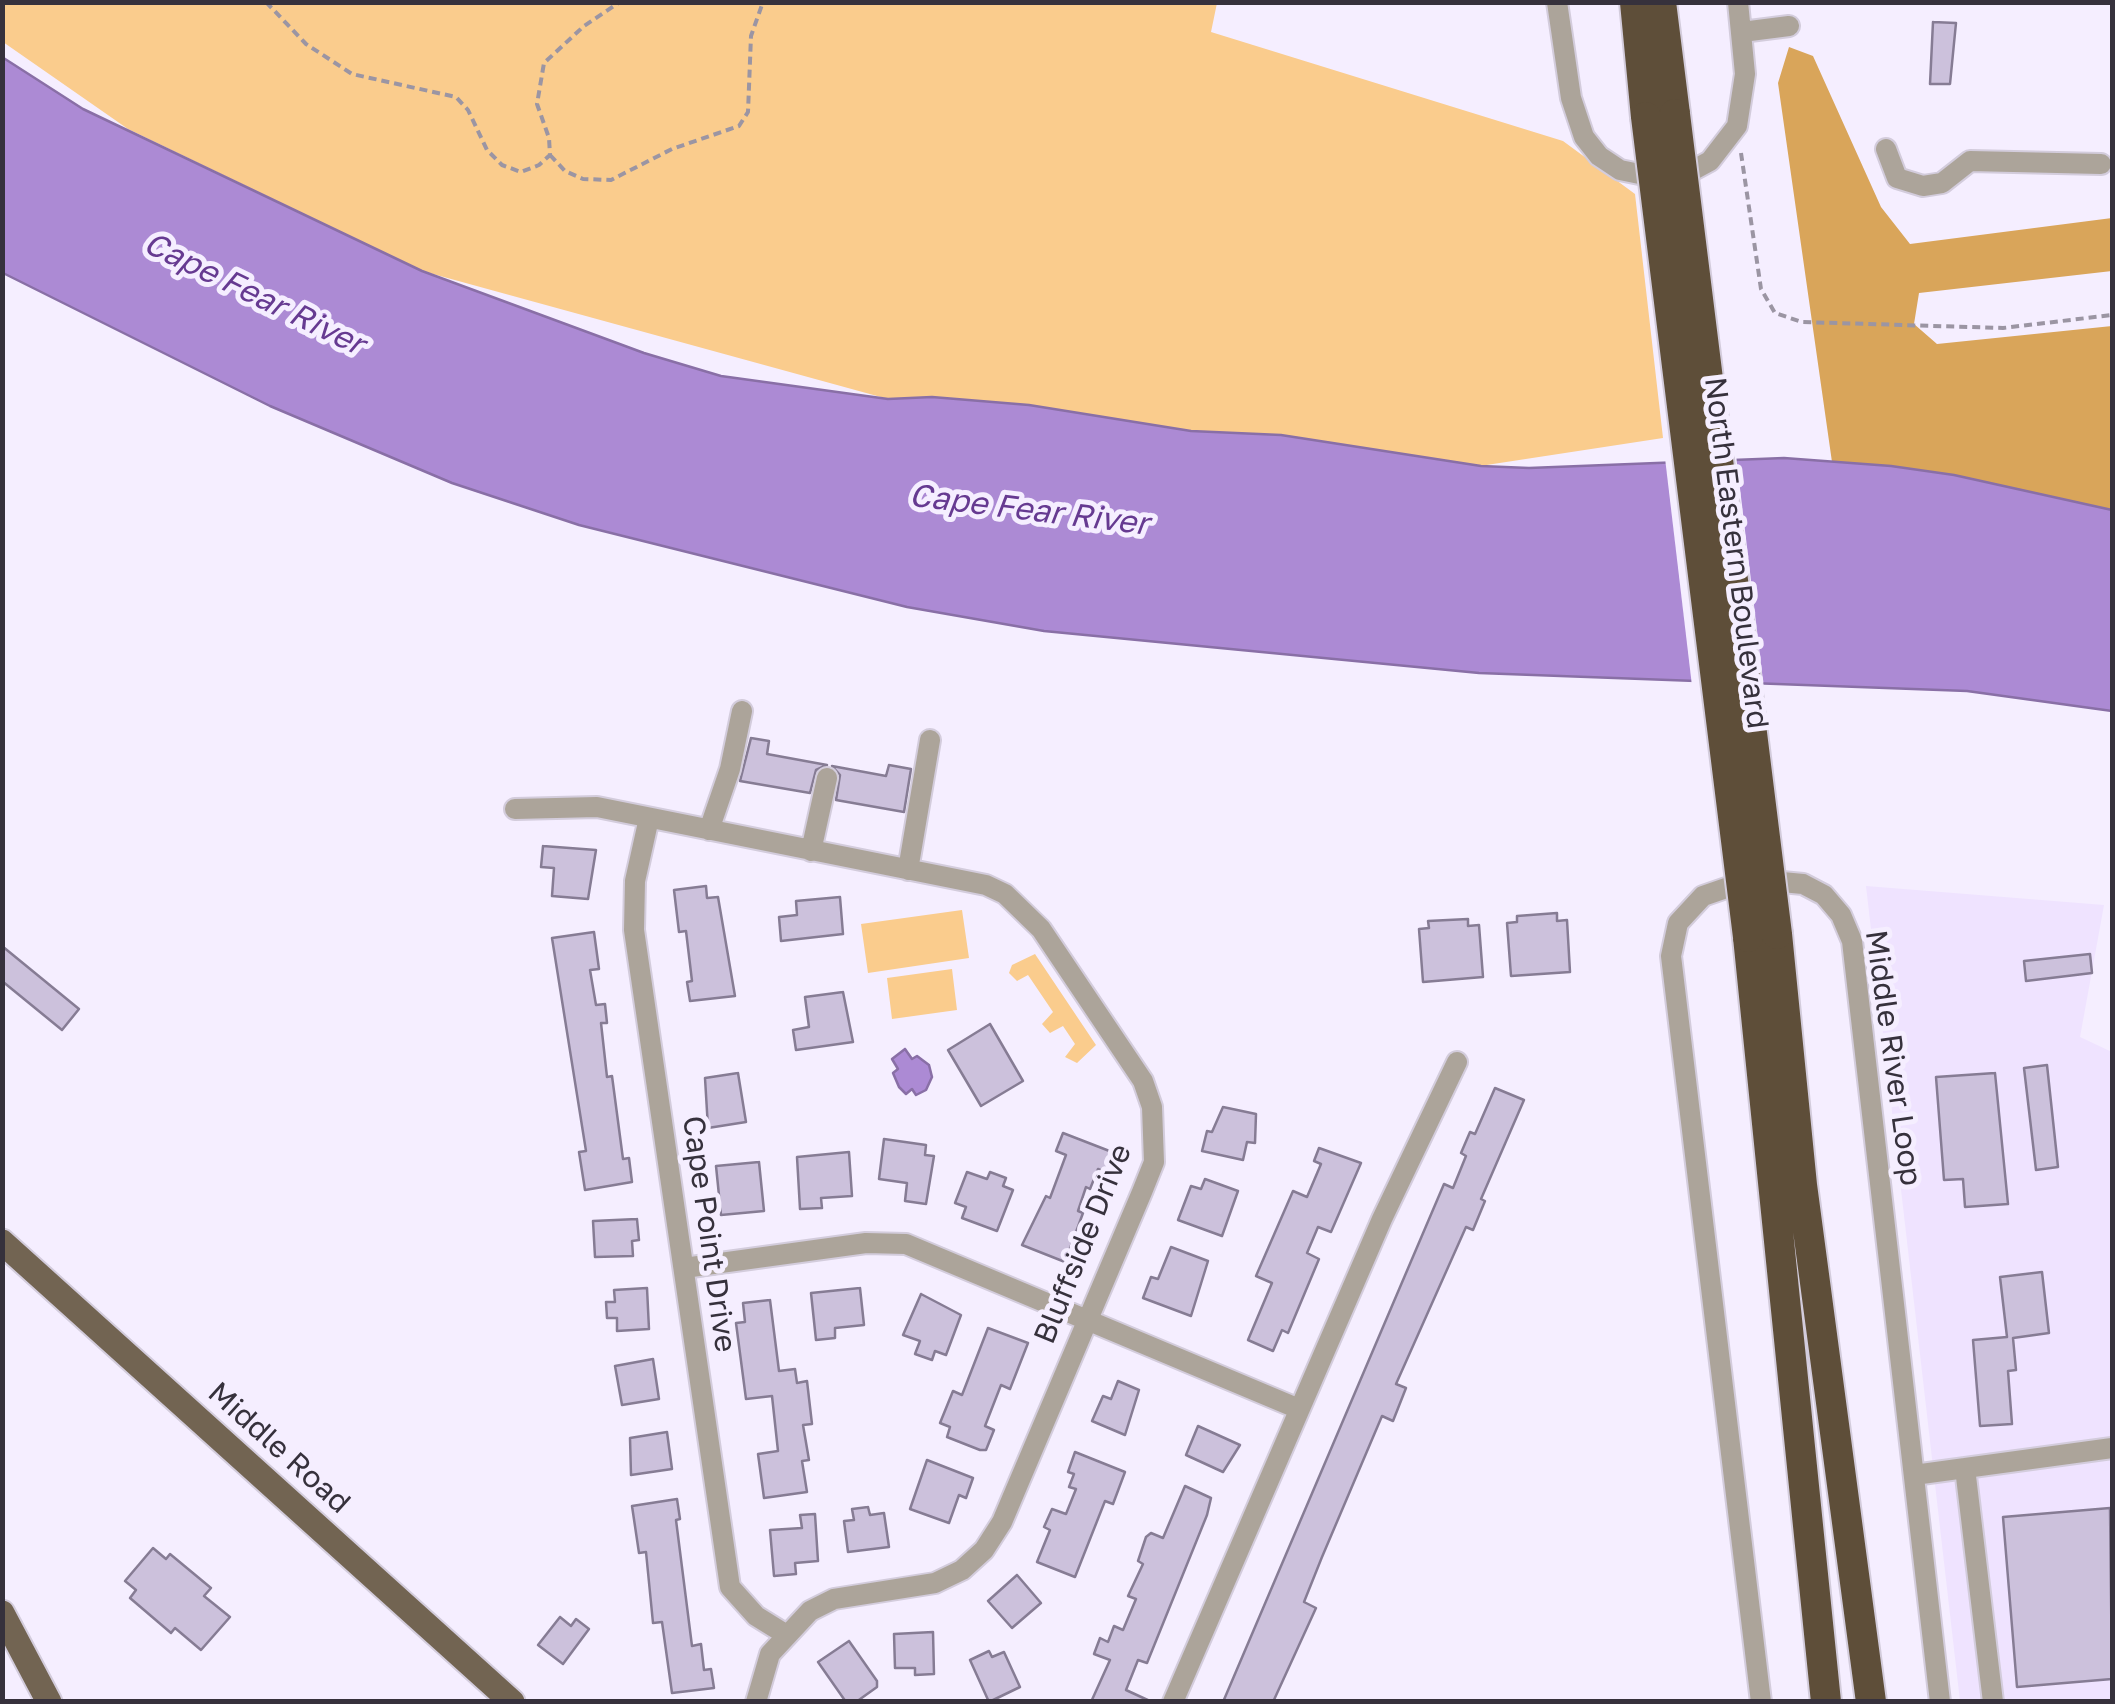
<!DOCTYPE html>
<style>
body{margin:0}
#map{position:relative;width:2115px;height:1704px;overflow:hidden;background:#f5eeff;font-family:"Golos Text",sans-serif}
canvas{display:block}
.frame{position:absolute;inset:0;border:5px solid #36313c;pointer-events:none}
</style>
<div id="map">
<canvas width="2115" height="1704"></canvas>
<div class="frame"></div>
</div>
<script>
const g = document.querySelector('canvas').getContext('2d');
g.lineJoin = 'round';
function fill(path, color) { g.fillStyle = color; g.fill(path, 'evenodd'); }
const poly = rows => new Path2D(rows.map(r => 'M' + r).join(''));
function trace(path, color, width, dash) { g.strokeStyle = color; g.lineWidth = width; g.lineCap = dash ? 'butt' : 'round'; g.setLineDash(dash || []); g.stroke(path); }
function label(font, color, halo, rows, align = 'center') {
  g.font = font + ' "Golos Text",sans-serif'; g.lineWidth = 10; g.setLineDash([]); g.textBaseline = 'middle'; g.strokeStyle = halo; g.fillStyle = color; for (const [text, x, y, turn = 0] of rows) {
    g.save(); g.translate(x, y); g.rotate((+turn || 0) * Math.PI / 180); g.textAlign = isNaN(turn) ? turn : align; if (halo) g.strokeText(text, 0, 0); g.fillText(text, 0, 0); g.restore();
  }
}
fill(poly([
 [1866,886,2104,905,2080,1037,2112,1052,2112,1701,1960,1701]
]), '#efe3ff');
fill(poly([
 [3,2,1217,3,1211,32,1563,141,1635,194,1663,438,1480,466,888,399,422,271,128,129,3,42],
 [962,910,969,958,868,973,861,924],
 [1035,954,1096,1045,1077,1063,1065,1057,1075,1044,1063,1026,1050,1033,1042,1024,1053,1012,1028,975,1017,981,1009,973,1012,965],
 [952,969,957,1010,892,1019,887,978]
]), '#facc8d');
fill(poly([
 [1789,47,1813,56,1881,207,1910,244,2112,218,2112,271,1919,293,1914,324,1937,344,2112,326,2112,510,1954,475,1832,462,1778,83]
]), '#d9a55a');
const water = poly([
 [2,57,83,109,422,271,644,353,721,376,888,399,932,397,1029,405,1191,431,1281,435,1481,466,1529,468,1784,458,1891,466,1954,475,2112,510,2112,711,1967,691,1479,673,1044,631,907,607,579,525,452,483,270,406,3,273,2,57],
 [905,1049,912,1059,917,1056,929,1065,932,1077,926,1090,916,1095,912,1089,906,1094,899,1087,893,1073,898,1069,892,1059,905,1049]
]);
fill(water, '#ac8ad4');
trace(water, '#896fa6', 2.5);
fill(poly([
 [1736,455,1764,689,1692,686,1665,458]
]), '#f5eeff');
const building = poly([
 [1933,22,1956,23,1950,84,1930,84,1933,22],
 [751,738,769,741,767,754,827,765,816,770,810,793,740,781,751,738],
 [889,765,911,769,904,812,836,800,840,775,832,766,886,776,889,765],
 [543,846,596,850,588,899,552,896,554,868,541,867,543,846],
 [706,886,707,898,718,897,735,996,690,1001,687,982,692,981,686,931,679,932,674,890,706,886],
 [840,897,843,934,781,941,779,917,797,915,796,901,840,897],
 [1557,913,1557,921,1567,920,1570,972,1511,976,1507,923,1517,922,1517,916,1557,913],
 [1468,919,1468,926,1479,925,1483,977,1423,982,1419,929,1429,928,1428,921,1468,919],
 [594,932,599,969,590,970,596,1005,605,1004,607,1023,601,1023,607,1077,612,1076,623,1159,629,1158,632,1182,585,1190,579,1152,586,1151,552,938,594,932],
 [2,946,79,1009,62,1030,2,981,2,946],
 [2090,954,2092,973,2026,981,2024,961,2090,954],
 [843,992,853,1042,796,1050,793,1030,809,1027,805,997,843,992],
 [990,1024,1023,1081,981,1106,948,1050,990,1024],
 [2047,1065,2058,1167,2036,1170,2024,1068,2047,1065],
 [738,1073,746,1122,708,1128,705,1078,738,1073],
 [1995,1073,2008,1204,1965,1207,1963,1179,1944,1180,1936,1077,1995,1073],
 [1495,1088,1524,1100,1481,1199,1485,1201,1473,1230,1466,1227,1396,1384,1406,1388,1393,1421,1382,1416,1322,1557,1304,1602,1316,1608,1273,1702,1223,1702,1444,1184,1453,1188,1466,1156,1461,1153,1470,1132,1475,1134,1495,1088],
 [1223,1107,1256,1114,1255,1143,1247,1142,1243,1160,1202,1151,1207,1131,1212,1132,1223,1107],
 [1063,1133,1112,1152,1105,1172,1098,1169,1090,1189,1086,1187,1078,1211,1083,1213,1065,1262,1022,1245,1046,1196,1050,1198,1066,1155,1056,1151,1063,1133],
 [884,1139,926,1145,925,1155,934,1156,926,1204,905,1201,907,1183,879,1179,884,1139],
 [1319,1148,1361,1163,1331,1232,1318,1227,1307,1253,1319,1259,1288,1333,1282,1330,1273,1351,1248,1340,1272,1283,1256,1276,1293,1191,1307,1197,1321,1164,1314,1161,1319,1148],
 [849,1152,852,1196,821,1198,822,1208,800,1209,797,1157,849,1152],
 [759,1162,764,1211,721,1215,716,1166,759,1162],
 [967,1172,987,1179,990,1172,1006,1178,1003,1186,1013,1190,997,1231,962,1218,966,1207,955,1203,967,1172],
 [1205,1179,1238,1191,1222,1236,1178,1220,1191,1186,1201,1189,1205,1179],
 [637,1219,639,1240,632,1241,633,1256,595,1257,593,1221,637,1219],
 [1171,1247,1208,1261,1191,1316,1143,1298,1151,1277,1158,1279,1171,1247],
 [2042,1272,2049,1333,2013,1338,2016,1370,2008,1371,2012,1424,1980,1426,1973,1340,2007,1337,2000,1277,2042,1272],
 [647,1288,649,1329,617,1331,617,1318,607,1318,606,1302,615,1302,614,1290,647,1288],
 [860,1288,864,1325,835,1328,835,1338,816,1340,811,1293,860,1288],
 [921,1294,961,1315,946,1355,935,1351,932,1360,915,1354,920,1341,903,1335,921,1294],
 [770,1300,779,1371,795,1369,797,1383,807,1381,812,1424,803,1425,809,1460,802,1461,807,1492,764,1498,758,1454,778,1451,772,1396,746,1399,736,1323,745,1322,743,1303,770,1300],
 [988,1328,1028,1343,1010,1389,1001,1385,985,1426,994,1430,986,1450,980,1450,947,1437,950,1427,940,1423,953,1391,962,1395,988,1328],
 [653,1359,659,1399,622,1405,615,1366,653,1359],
 [1118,1381,1139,1390,1125,1435,1092,1421,1103,1396,1111,1399,1118,1381],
 [1198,1426,1240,1445,1223,1472,1186,1455,1198,1426],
 [667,1432,672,1469,631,1475,630,1438,667,1432],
 [1075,1452,1125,1472,1113,1504,1105,1501,1075,1577,1037,1562,1050,1530,1044,1527,1052,1509,1066,1514,1076,1489,1069,1487,1074,1474,1068,1472,1075,1452],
 [927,1460,973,1478,966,1498,959,1495,949,1523,910,1509,927,1460],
 [1185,1486,1211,1498,1207,1515,1147,1663,1138,1660,1126,1690,1152,1702,1091,1702,1110,1660,1094,1654,1100,1638,1108,1642,1114,1626,1123,1630,1136,1599,1128,1596,1143,1564,1138,1561,1146,1537,1151,1533,1163,1538,1185,1486],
 [677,1499,680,1519,676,1520,692,1646,701,1644,704,1670,711,1669,714,1688,672,1693,662,1622,653,1623,646,1552,639,1553,632,1506,677,1499],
 [868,1507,870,1515,884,1513,889,1547,848,1552,844,1521,854,1520,852,1509,868,1507],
 [2110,1508,2112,1679,2017,1687,2003,1517,2110,1508],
 [815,1514,818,1561,795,1563,796,1574,774,1576,770,1530,802,1528,800,1515,815,1514],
 [153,1548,166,1559,170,1554,211,1588,204,1596,230,1617,201,1650,175,1628,171,1633,130,1598,136,1590,125,1581,153,1548],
 [1017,1575,1041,1603,1012,1628,988,1601,1017,1575],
 [560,1617,571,1626,576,1619,589,1629,563,1664,538,1645,560,1617],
 [933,1632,934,1674,915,1675,915,1668,895,1668,894,1634,933,1632],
 [849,1641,877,1681,877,1687,856,1702,846,1702,818,1662,849,1641],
 [989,1651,992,1657,1004,1652,1020,1687,989,1702,970,1660,989,1651]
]);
fill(building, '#ccc1dc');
trace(building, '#867c94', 2.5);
const minor = poly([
 [1557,2,1571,98,1584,137,1599,156,1620,170,1659,178,1686,174,1710,161,1737,126,1745,74,1738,2],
 [1742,32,1789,26],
 [1886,149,1897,178,1923,186,1942,183,1970,161,2101,164],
 [515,809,597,807,986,885,1005,894,1041,929,1143,1081,1152,1107,1154,1162,1142,1192,1002,1522,984,1550,962,1570,935,1583,834,1599,810,1611,770,1654,756,1702],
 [649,818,635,881,634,930,730,1587,756,1616,785,1634],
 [709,830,730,769,742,711],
 [811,851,827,778],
 [908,870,930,740],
 [684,1268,866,1243,906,1244,1299,1409],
 [1965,1468,1993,1702],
 [1914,1475,2112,1448],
 [1173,1702,1382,1219,1457,1062],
 [1761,1702,1671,956,1678,923,1703,896,1729,887,1782,882,1803,884,1824,895,1841,915,1852,941,1940,1702]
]);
const major = poly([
 [2,1242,512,1702],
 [2,1613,49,1702]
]);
const highway = poly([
 [1635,2,1646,117],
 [1661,2,1675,114],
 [1777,934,1802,1185,1871,1702],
 [1748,937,1826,1702]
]);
trace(minor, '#d3ccdc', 24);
trace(major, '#d3ccdc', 29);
trace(highway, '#d3ccdc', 34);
trace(poly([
 [266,2,306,44,352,74,456,97,468,110,487,150,502,165,521,172,539,165,550,155,549,138,537,104,544,63,584,26,620,2],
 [1741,153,1761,289,1775,313,1802,322,2003,328,2112,315],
 [550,155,565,171,583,179,611,180,672,149,739,126,748,112,751,36,763,2]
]), '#9b95a3', 4, [8, 5]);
trace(minor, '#aca49a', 20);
trace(major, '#726452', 25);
trace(highway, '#5e4e39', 30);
const highwayBridge = poly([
 [1675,114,1777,934],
 [1646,117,1748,937]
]);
trace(highwayBridge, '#d3ccdc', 34, []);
trace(highwayBridge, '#5e4e39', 30);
label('30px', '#36313c', '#f5eeff', [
 ["North Eastern Boulevard",1736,553,83],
 ["Middle River Loop",1893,1058,82],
 ["Cape Point Drive",709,1234,82],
 ["Bluffside Drive",1083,1244,-68],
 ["Middle Road",279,1448,42]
]);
label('italic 32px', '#663a91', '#f5eeff', [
 ["Cape Fear River",254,294,26],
 ["Cape Fear River",1029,510,7]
]);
</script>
